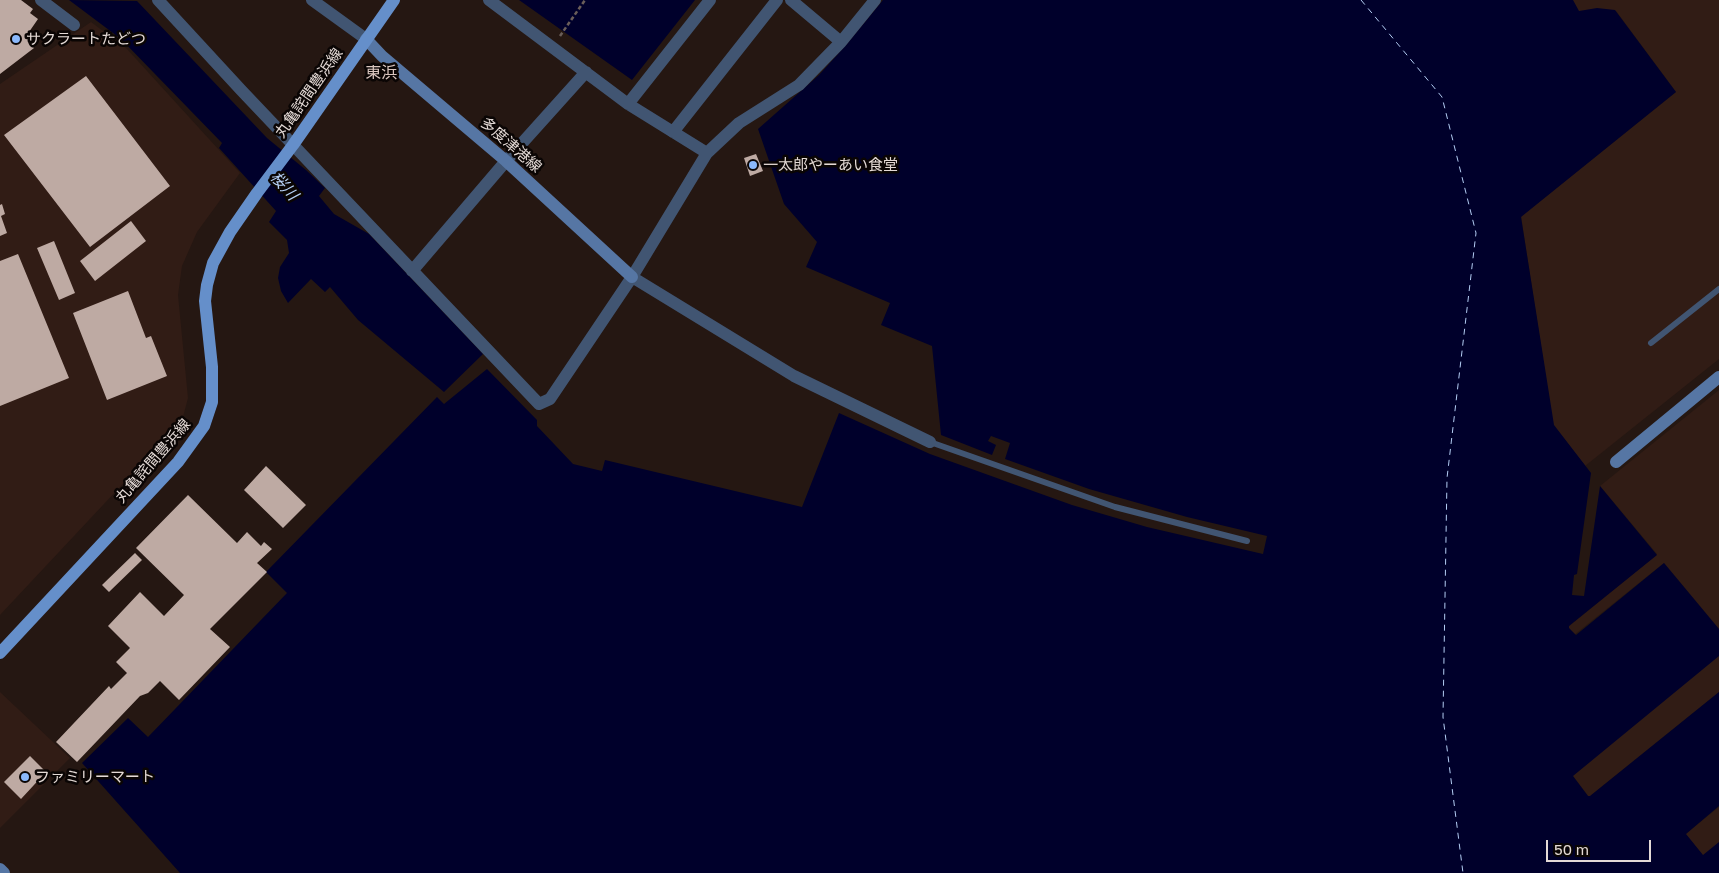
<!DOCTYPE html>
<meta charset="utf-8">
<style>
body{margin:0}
#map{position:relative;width:1719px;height:873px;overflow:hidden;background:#251712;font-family:"Golos Text",sans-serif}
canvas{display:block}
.scale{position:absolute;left:1546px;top:840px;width:105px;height:22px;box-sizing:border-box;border:2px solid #e4dad6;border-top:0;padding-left:6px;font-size:15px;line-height:18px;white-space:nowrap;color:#e4dad6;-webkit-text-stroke:4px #0a0504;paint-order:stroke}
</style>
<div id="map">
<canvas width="1719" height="873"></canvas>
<div class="scale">50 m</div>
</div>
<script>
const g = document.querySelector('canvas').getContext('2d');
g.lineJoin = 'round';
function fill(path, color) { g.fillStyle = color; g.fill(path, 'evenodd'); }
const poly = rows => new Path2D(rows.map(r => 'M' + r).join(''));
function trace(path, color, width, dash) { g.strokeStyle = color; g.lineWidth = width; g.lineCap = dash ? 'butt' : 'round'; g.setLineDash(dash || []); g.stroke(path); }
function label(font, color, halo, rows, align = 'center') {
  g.font = font + ' "Golos Text","Noto Sans JP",sans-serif'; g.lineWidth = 5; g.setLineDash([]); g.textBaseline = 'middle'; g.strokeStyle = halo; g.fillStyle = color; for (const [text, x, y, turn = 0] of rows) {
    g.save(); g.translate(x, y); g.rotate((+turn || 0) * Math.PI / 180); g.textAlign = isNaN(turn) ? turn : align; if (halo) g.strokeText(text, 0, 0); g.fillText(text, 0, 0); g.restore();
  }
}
fill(poly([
 [1572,0,1719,0,1719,359,1585,466,1553,425,1521,216,1676,92,1616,11,1578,12],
 [91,22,127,49,240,173,197,232,182,266,178,295,188,398,183,417,162,442,0,615,0,84],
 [1719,390,1719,629,1664,563,1574,635,1568,627,1657,554,1600,486],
 [1719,655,1719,692,1589,797,1572,775],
 [0,692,70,758,0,828],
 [1719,807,1719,843,1703,856,1685,834]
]), '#311c15');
fill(poly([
 [69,0,137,1,267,138,306,170,325,188,319,196,334,214,369,234,483,354,444,392,358,320,330,287,325,292,311,279,288,303,281,291,278,278,280,267,289,253,287,240,269,222,276,211,219,148,222,143,121,39],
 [519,0,695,0,632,80],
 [883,0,1573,0,1579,11,1597,8,1615,10,1676,92,1521,217,1554,425,1591,473,1577,574,1574,575,1572,595,1584,596,1600,486,1657,555,1569,626,1569,628,1576,635,1664,563,1719,629,1719,656,1573,776,1588,796,1590,796,1719,692,1719,806,1686,834,1703,855,1719,842,1719,873,180,873,82,763,128,718,148,737,287,593,266,572,437,397,444,404,487,369,537,420,537,426,573,464,602,471,605,460,802,507,839,413,930,454,1072,505,1147,527,1263,554,1267,536,1187,517,1089,489,1005,459,1010,443,991,436,988,441,996,445,992,455,941,435,932,346,881,325,890,303,806,267,817,242,784,204,758,129,819,75,847,44]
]), '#00002b');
trace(poly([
 [1361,0,1442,97,1476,233,1447,478,1443,717,1463,873]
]), '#b4cef4', 1, [6, 5]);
fill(poly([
 [0,0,21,0,33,9,30,13,38,19,29,32,35,35,28,43,34,48,0,74],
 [86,76,170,186,90,247,4,135],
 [756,154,763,171,750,176,744,158],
 [2,204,5,214,1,216,7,233,0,236,0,205],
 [131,221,146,241,95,281,80,261],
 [54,241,75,293,59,300,37,248],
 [18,254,69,378,0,406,0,261],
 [128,291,146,338,151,336,167,376,107,400,73,313],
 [266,466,306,505,283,528,244,490],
 [188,495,237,543,247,532,261,546,264,542,272,549,257,563,267,572,210,629,230,647,179,700,160,681,148,693,140,696,77,762,56,742,109,686,111,689,127,673,116,662,130,648,108,626,140,592,164,616,184,595,136,548],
 [135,553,142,560,109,592,102,585],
 [30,756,46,772,21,799,4,782]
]), '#beaaa3');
trace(poly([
 [560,36,585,0]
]), '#6a5e59', 2.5, [4, 2.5]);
trace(poly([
 [1651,343,1719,289],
 [930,442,1115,507,1247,541]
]), '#415572', 6);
trace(poly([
 [41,0,74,25],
 [158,0,241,90,539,404,550,399,632,277,794,376,930,442],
 [312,0,366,39],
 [489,0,628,104,707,153],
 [841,42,875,0],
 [628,104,710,0],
 [673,132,777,0],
 [412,271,506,161,586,72],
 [632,277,707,153,739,123,799,85,841,42,791,0]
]), '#415572', 12);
trace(poly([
 [366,39,382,56,506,161,632,277],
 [1616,462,1719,377],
 [0,869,4,873]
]), '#5676a4', 12);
trace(poly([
 [0,653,178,462,204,426,212,402,212,367,205,301,207,285,213,263,230,232,257,193,293,145,394,0]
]), '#658fca', 12);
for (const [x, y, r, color] of [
 [16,39,5,"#8bb9fc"],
 [753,165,5,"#8bb9fc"],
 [25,777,5,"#8bb9fc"]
]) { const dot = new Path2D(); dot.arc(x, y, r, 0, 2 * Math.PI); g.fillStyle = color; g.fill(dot); trace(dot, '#0a0504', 2); }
label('15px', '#e4dad6', '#0a0504', [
 ["サクラートたどつ",26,39],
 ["一太郎やーあい食堂",763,165],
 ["ファミリーマート",35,777]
], 'left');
label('15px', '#e4dad6', '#0a0504', [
 ["丸亀詫間豊浜線",309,93,-55],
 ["多度津港線",511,145,41],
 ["丸亀詫間豊浜線",153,461,-49]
]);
label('16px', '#dac6bf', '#0a0504', [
 ["東浜",381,73]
]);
label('italic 16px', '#b4cef4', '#0a0504', [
 ["桜川",284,186,48]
]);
</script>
